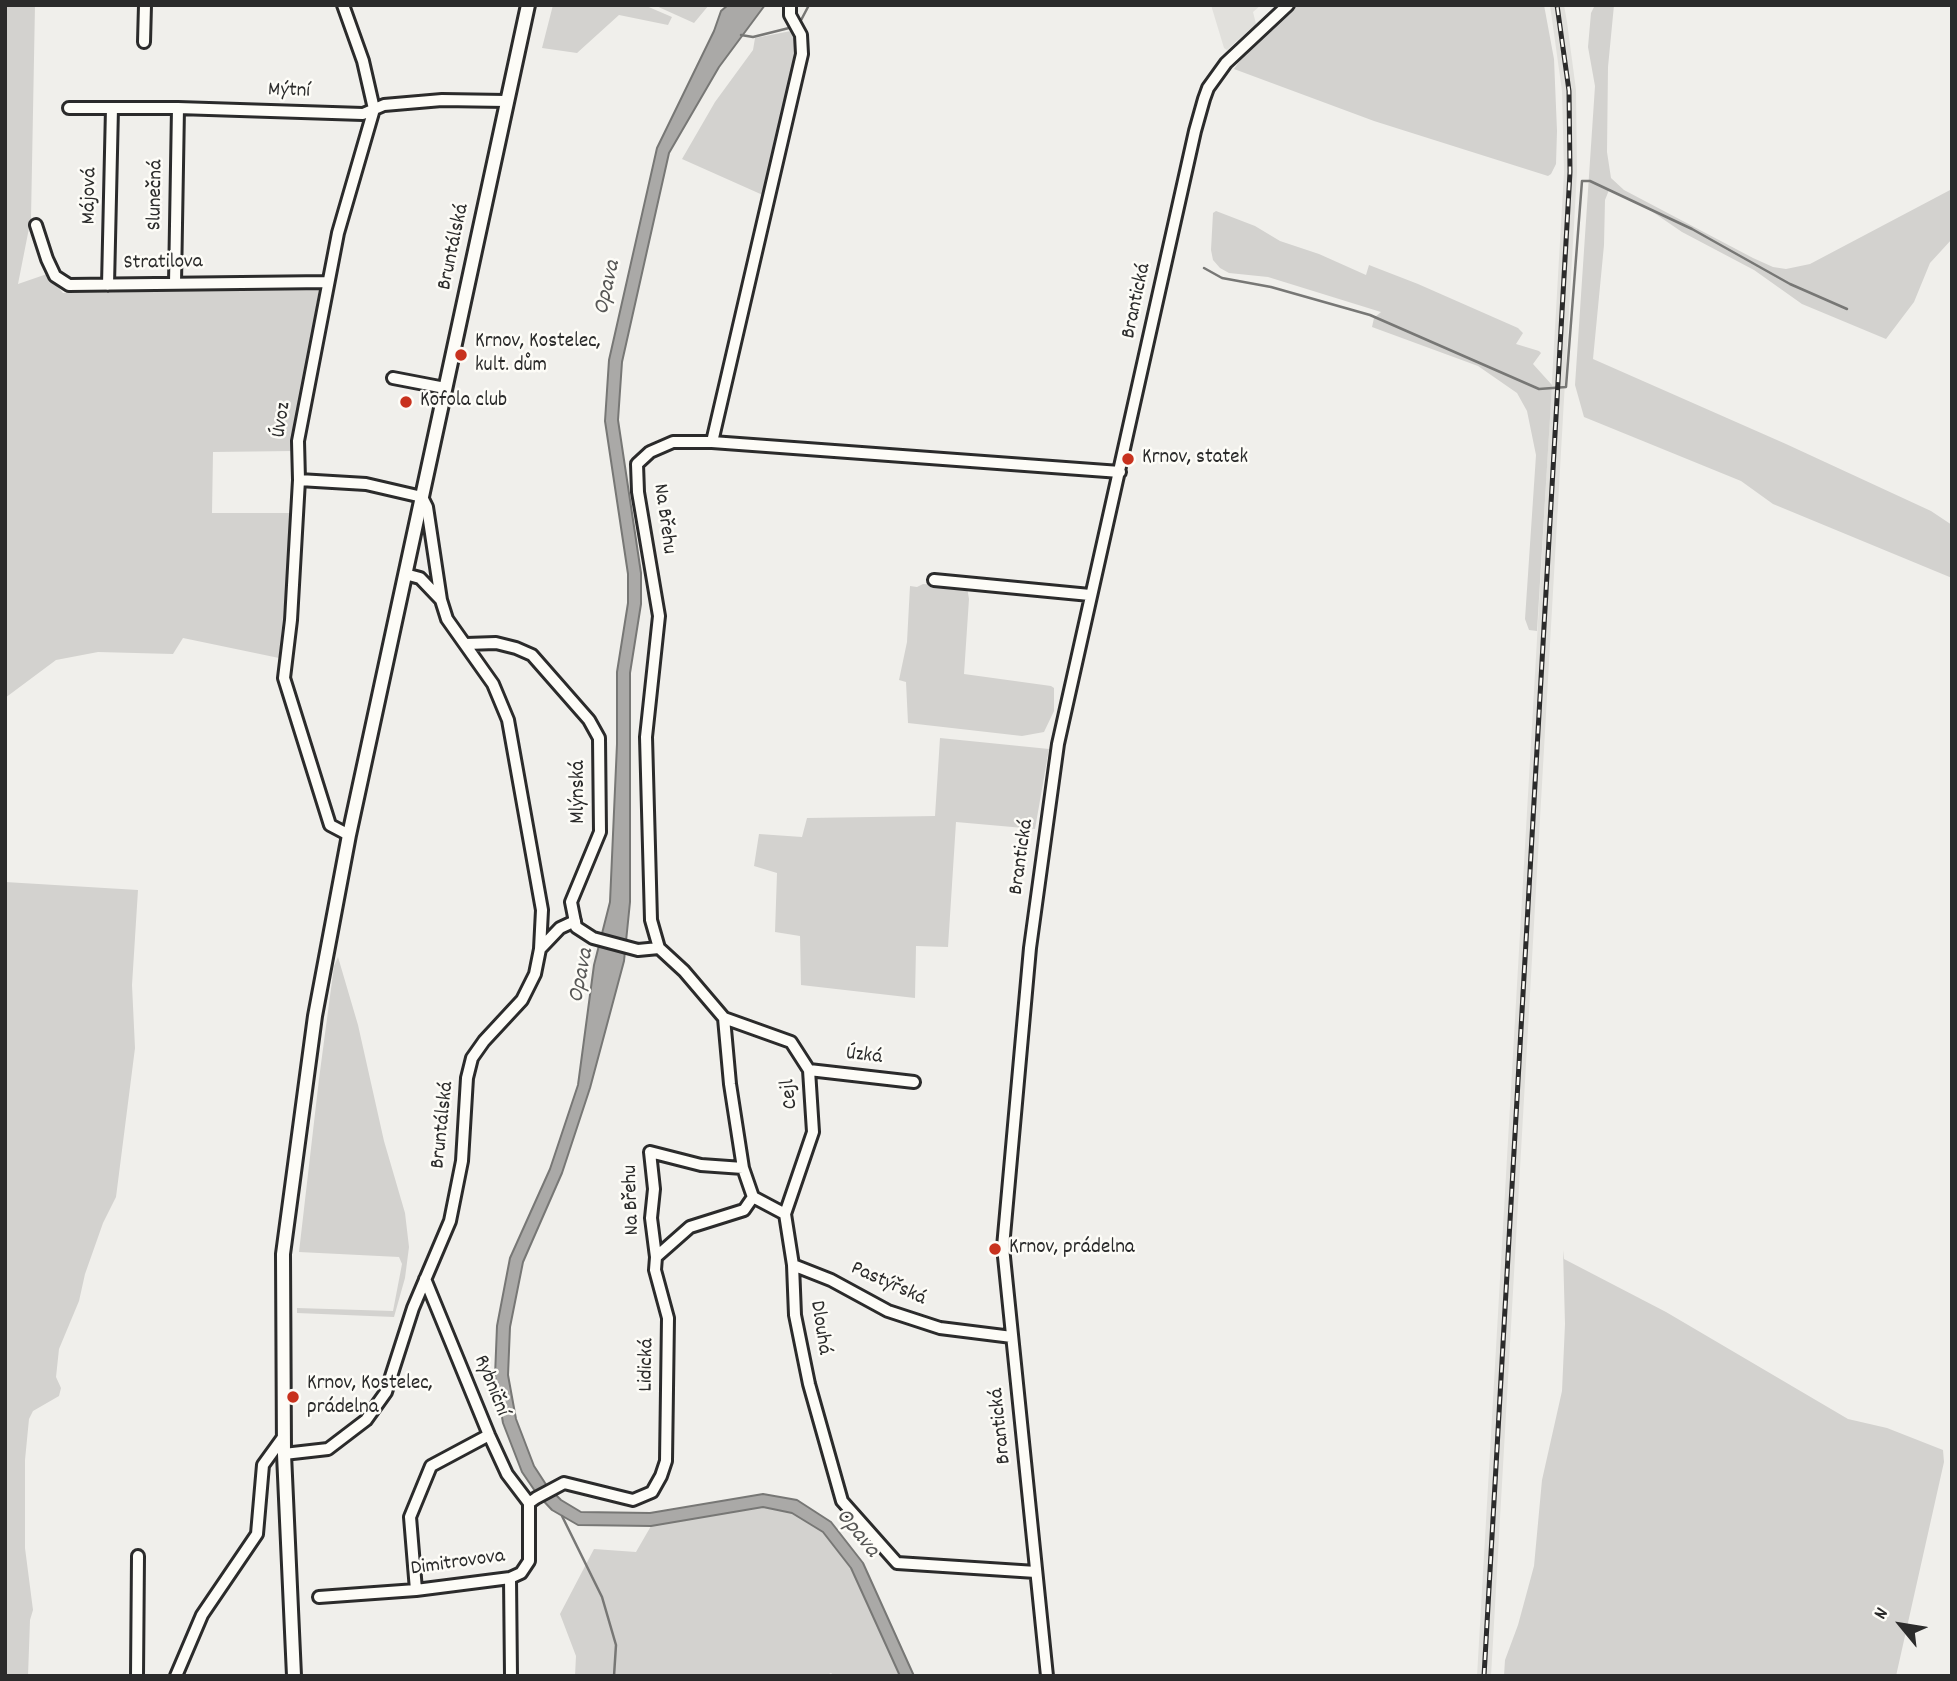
<!DOCTYPE html>
<meta charset="utf-8">
<style>
body{margin:0}
#map{position:relative;width:1957px;height:1681px;overflow:hidden;background:#f0efeb;font-family:Dekko,sans-serif}
canvas{display:block}
.frame{position:absolute;inset:0;border:7px solid #2b2b2b;pointer-events:none}
.north{position:absolute;left:1866px;top:1590px;width:70px;height:70px;-webkit-text-stroke:5px #fdfcf7;paint-order:stroke;rotate:300deg;font-size:19px;font-weight:700;line-height:28px;text-align:center;color:#2b2b2b}
.north::after{content:'';display:block;margin:auto;width:24px;height:32px;background:#2b2b2b;clip-path:polygon(50% 0,100% 100%,50% 72%,0 100%)}
</style>
<div id="map">
<canvas width="1957" height="1681"></canvas>
<div class="frame"></div>
<div class="north">N</div>
</div>
<script>
const g = document.querySelector('canvas').getContext('2d');
g.lineJoin = 'round';
function fill(path, color) { g.fillStyle = color; g.fill(path, 'evenodd'); }
const poly = rows => new Path2D(rows.map(r => 'M' + r).join(''));
function trace(path, color, width, dash) { g.strokeStyle = color; g.lineWidth = width; g.lineCap = dash ? 'butt' : 'round'; g.setLineDash(dash || []); g.stroke(path); }
function label(font, color, halo, rows, align = 'center') {
  g.font = font + ' Dekko,sans-serif'; g.lineWidth = 5; g.setLineDash([]); g.textBaseline = 'middle'; g.strokeStyle = halo; g.fillStyle = color; for (const [text, x, y, turn = 0] of rows) {
    g.save(); g.translate(x, y); g.rotate((+turn || 0) * Math.PI / 180); g.textAlign = isNaN(turn) ? turn : align; if (halo) g.strokeText(text, 0, 0); g.fillText(text, 0, 0); g.restore();
  }
}
fill(poly([
 [1211,5,1261,5,1253,12,1256,24,1227,50,1224,48],
 [1550,5,1564,5,1567,22,1576,90,1577,172,1491,1676,1477,1676,1564,172,1562,91]
]), '#e1e0dc');
fill(poly([
 [5,5,35,5,31,218,18,284,47,274,63,293,319,289,293,451,213,452,212,513,293,513,279,658,183,638,173,654,98,652,56,660,5,698],
 [553,5,644,5,672,17,668,25,619,15,577,53,542,48],
 [654,5,709,5,694,23],
 [1295,5,1544,5,1554,59,1557,131,1556,164,1551,174,1548,176,1374,121,1234,69,1246,52],
 [1595,5,1614,5,1608,67,1607,152,1611,178,1624,190,1753,258,1773,267,1786,269,1810,264,1952,189,1952,239,1930,263,1914,302,1886,339,1802,304,1754,270,1682,232,1641,204,1609,190,1605,200,1604,245,1593,359,1786,444,1931,511,1952,525,1952,578,1773,504,1741,481,1584,417,1575,385,1595,86,1588,47,1591,13],
 [796,30,799,52,765,196,682,159,715,102,753,50,755,38],
 [1216,211,1255,226,1280,241,1319,254,1366,275,1369,265,1418,284,1518,328,1523,333,1516,344,1539,351,1541,353,1533,364,1552,385,1537,631,1529,630,1525,619,1536,455,1527,411,1517,393,1478,366,1372,327,1374,318,1381,312,1268,277,1229,273,1220,268,1213,260,1211,250,1213,213],
 [923,584,967,587,969,599,964,674,1051,686,1054,688,1054,711,1044,732,1022,736,908,723,906,682,899,680,907,642,910,586,917,587],
 [940,738,1049,749,1035,829,956,822,948,947,916,946,915,998,801,985,800,936,775,932,777,873,754,866,759,834,802,837,807,818,935,816],
 [5,882,138,890,132,985,135,1048,116,1197,103,1223,85,1274,79,1301,59,1349,56,1377,61,1388,59,1396,33,1411,29,1419,25,1460,25,1548,33,1610,30,1620,28,1676,5,1676],
 [338,957,358,1025,384,1141,405,1213,409,1247,405,1278,394,1317,297,1313,297,1308,393,1311,402,1264,399,1257,299,1252,319,1079,334,966],
 [1563,1250,1564,1259,1666,1312,1848,1419,1887,1428,1943,1450,1944,1462,1896,1676,1504,1676,1505,1660,1518,1625,1534,1566,1542,1480,1562,1391,1565,1324],
 [763,1507,792,1513,823,1532,851,1568,900,1676,834,1676,831,1673,825,1676,575,1676,576,1656,560,1614,594,1549,636,1552,651,1526]
]), '#d3d2cf');
const water = poly([
 [728,5,765,5,719,67,669,153,622,362,618,420,641,573,641,604,630,673,630,902,624,961,590,1088,562,1173,523,1262,510,1327,508,1375,516,1419,534,1466,547,1486,561,1500,581,1512,650,1513,763,1494,797,1500,831,1522,863,1563,914,1676,900,1676,851,1568,823,1532,792,1513,763,1507,651,1526,578,1525,552,1510,537,1494,522,1472,503,1423,495,1376,497,1326,510,1258,550,1169,578,1085,594,965,610,902,617,744,617,672,628,603,628,574,605,421,609,360,657,148,714,31,721,11,728,5]
]);
fill(water, '#aaa9a7');
trace(water, '#777775', 2);
trace(poly([
 [799,24,809,5],
 [741,35,753,37,793,27],
 [1204,268,1222,278,1271,287,1370,315,1539,389,1566,387,1582,181,1590,181,1692,229,1790,284,1847,309],
 [562,1516,602,1597,616,1645,614,1676]
]), '#777775', 2.5);
const minor = poly([
 [343,5,363,61,374,109,338,233,298,441,299,480,291,620,284,678,330,825,349,835],
 [790,5,790,15,801,35,802,54,712,442,673,442,650,452,637,464,638,492,659,616,646,737,651,920,659,948,684,971,724,1018,730,1084,743,1168,753,1197,785,1214,793,1265,795,1315,809,1384,842,1501,897,1563,1036,1572],
 [144,42,145,5],
 [69,108,178,108,363,114,384,105,442,100,506,101],
 [36,225,47,259,55,276,69,285,328,282],
 [175,283,178,108],
 [108,285,112,108],
 [393,378,445,388],
 [712,442,1120,472],
 [405,574,420,578,441,600],
 [934,580,1090,595],
 [466,644,496,643,516,648,532,655,589,720,599,738,600,832,571,902,576,927,593,938,638,950,659,948],
 [540,949,560,928,575,921],
 [724,1018,791,1042,809,1070,813,1132,785,1214],
 [809,1070,914,1082],
 [656,1257,651,1218,654,1189,650,1152,701,1165,743,1168],
 [793,1265,831,1280,888,1311,940,1328,1012,1337],
 [425,1279,489,1435,507,1474,529,1503],
 [284,1454,328,1449,366,1420,386,1392,413,1308,450,1221,462,1161,467,1078,472,1058,484,1041,522,1000,535,974,540,949,542,910,508,720,493,684,447,619,441,600,427,507,422,497,366,484,299,480],
 [510,1578,511,1676],
 [416,1590,410,1517,431,1466,489,1435],
 [319,1597,416,1590,510,1578,521,1573,529,1561,529,1503,536,1498,564,1483,633,1500,652,1492,661,1476,666,1461,668,1318,655,1270,656,1257,690,1227,744,1210,753,1197],
 [137,1676,138,1556],
 [176,1676,202,1615,257,1534,263,1465,284,1436],
 [1047,1676,1003,1247,1030,948,1058,744,1195,131,1204,99,1208,88,1226,63,1288,5]
]);
const major = poly([
 [294,1676,284,1454,283,1254,315,1016,349,835,528,5]
]);
trace(minor, '#2b2b2b', 16);
trace(major, '#2b2b2b', 18);
trace(minor, '#fdfcf7', 10);
trace(major, '#fdfcf7', 12);
const rail = poly([
 [1484,1676,1570,172,1569,91,1557,5]
]);
trace(rail, '#2b2b2b', 5);
trace(rail, '#fdfcf7', 2.5, [8]);
for (const [x, y, r, color] of [
 [461,355,7,"#c8321e"],
 [406,402,7,"#c8321e"],
 [1128,459,7,"#c8321e"],
 [995,1249,7,"#c8321e"],
 [293,1397,7,"#c8321e"]
]) { const dot = new Path2D(); dot.arc(x, y, r, 0, 2 * Math.PI); g.fillStyle = color; g.fill(dot); trace(dot, '#fdfcf7', 2.5); }
label('21px', '#2b2b2b', '#fdfcf7', [
 ["Mýtní",289,92,2],
 ["Slunečná",157,195,-89],
 ["Májová",91,196,-89],
 ["Bruntálská",455,247,-78],
 ["Stratilova",163,264,-1],
 ["Brantická",1138,301,-78],
 ["Úvoz",283,420,-81],
 ["Na Břehu",663,519,82],
 ["Mlýnská",580,792,-90],
 ["Brantická",1023,857,-82],
 ["Úzká",864,1057,7],
 ["Cejl",791,1094,-96],
 ["Bruntálská",444,1125,-84],
 ["Na Břehu",633,1200,-92],
 ["Pastýřská",888,1285,24],
 ["Dlouhá",819,1328,81],
 ["Lidická",648,1365,-89],
 ["Rybniční",490,1386,68],
 ["Brantická",1002,1426,-96],
 ["Dimitrovova",458,1564,-8]
]);
label('21px', '#2b2b2b', '#fdfcf7', [
 ["Krnov, Kostelec,",475,343],
 ["kult. dům",475,367],
 ["Kofola club",420,402],
 ["Krnov, statek",1142,459],
 ["Krnov, prádelna",1009,1249],
 ["Krnov, Kostelec,",307,1385],
 ["prádelna",307,1409]
], 'left');
label('italic 23px', '#575756', '#fdfcf7', [
 ["Opava",609,288,-77],
 ["Opava",583,976,-79],
 ["Opava",856,1534,51]
]);
</script>
